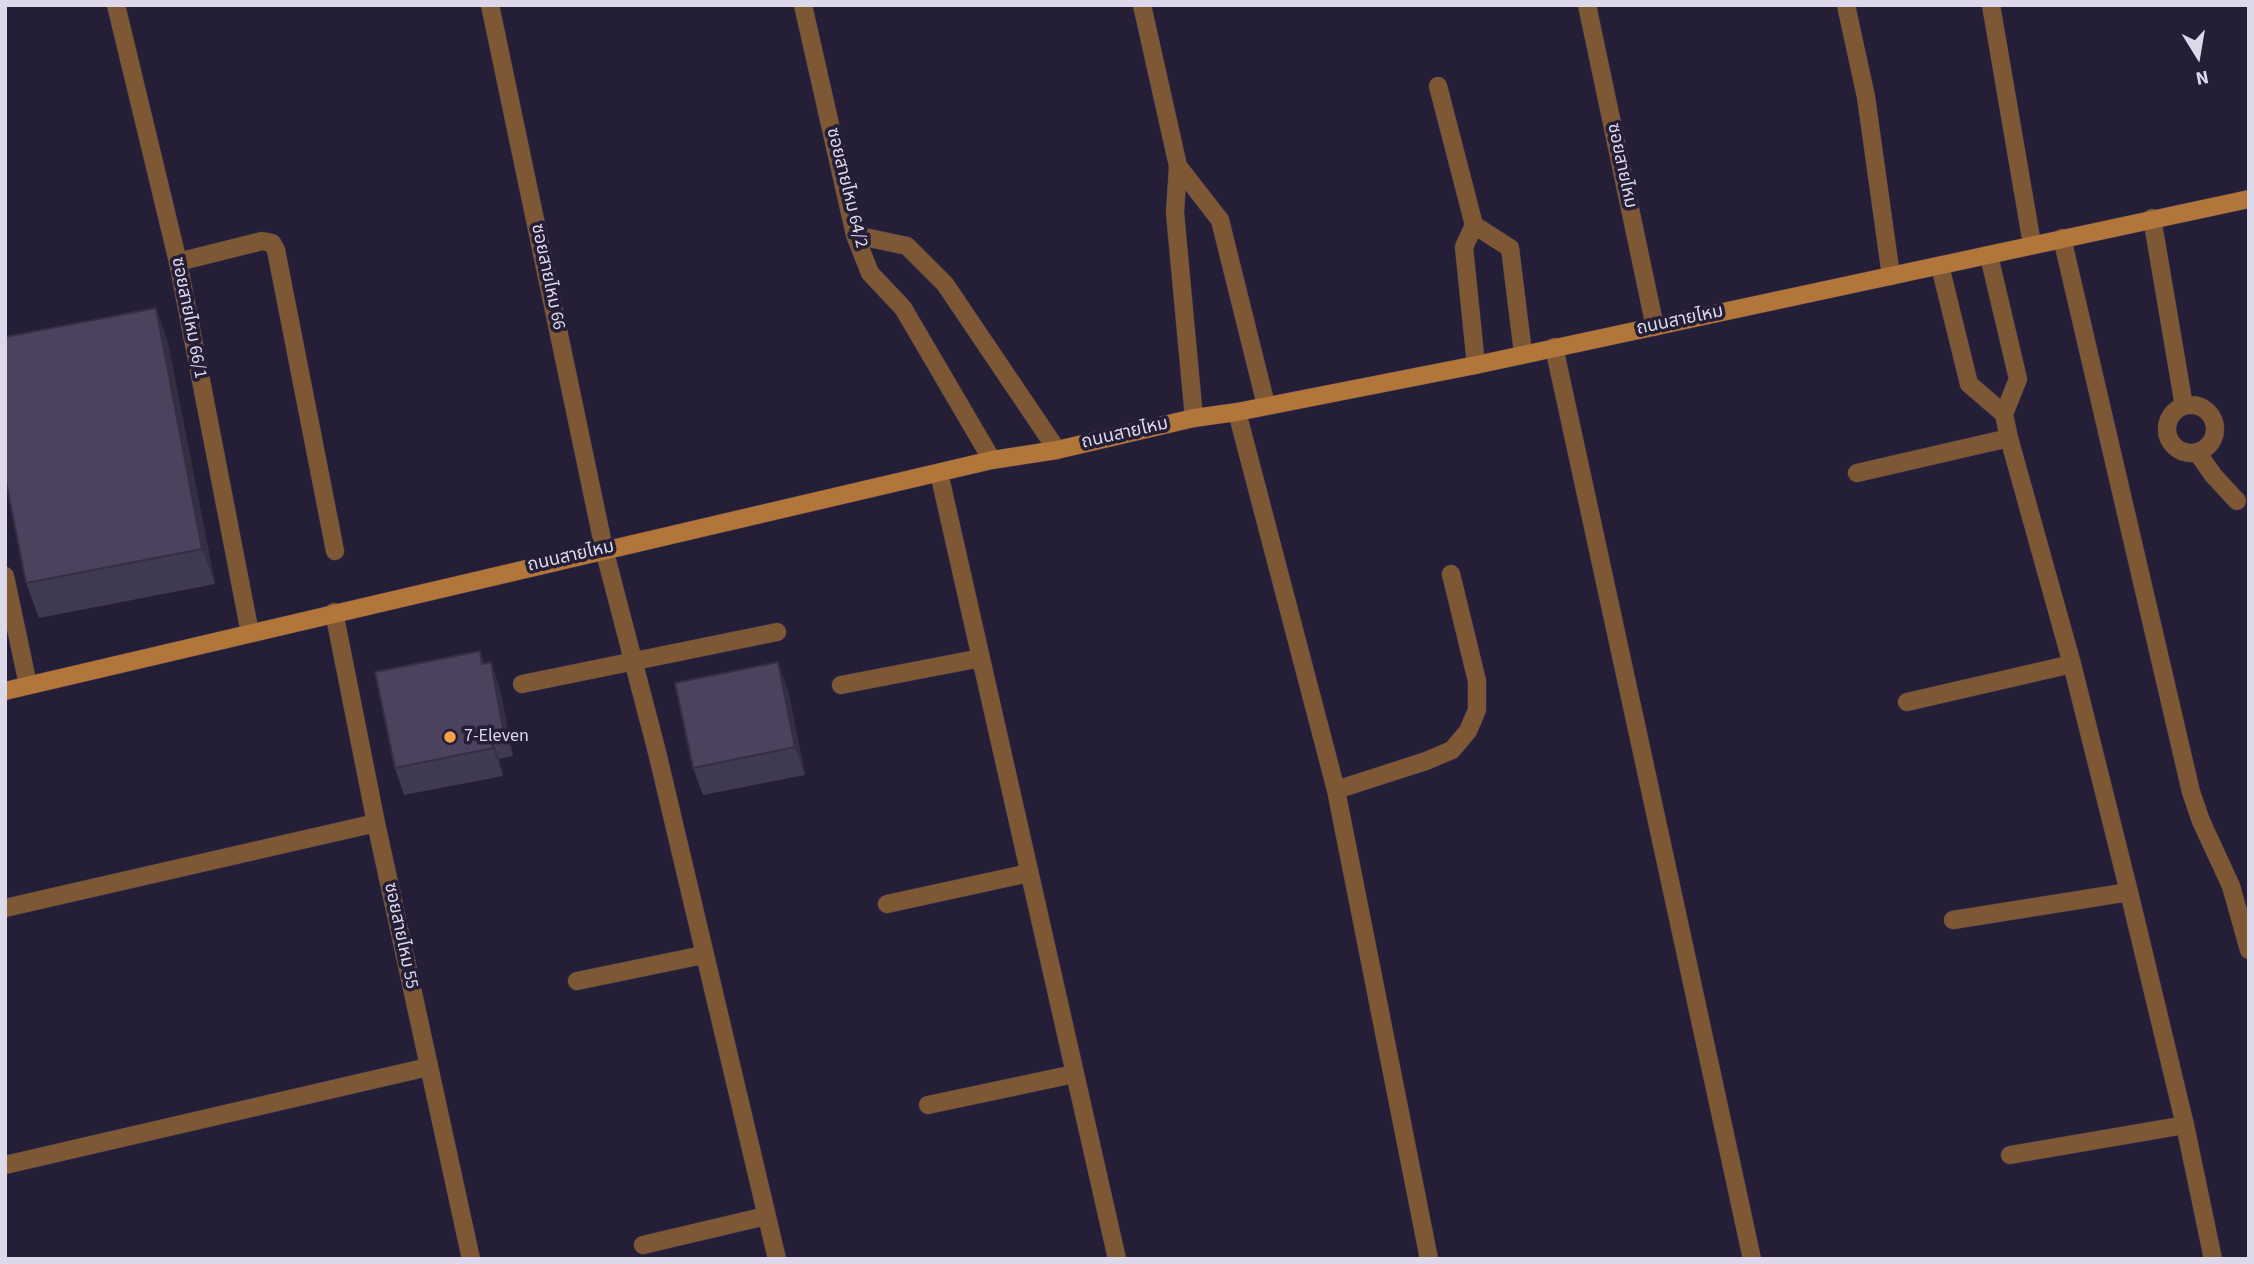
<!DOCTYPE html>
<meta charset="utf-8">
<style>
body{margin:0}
#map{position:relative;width:2254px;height:1264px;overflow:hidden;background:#251e37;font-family:"Source Sans 3",sans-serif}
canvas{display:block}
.frame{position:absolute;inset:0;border:7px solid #ddd9ea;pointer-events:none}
.north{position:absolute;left:2163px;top:21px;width:70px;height:70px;-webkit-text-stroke:5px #251e37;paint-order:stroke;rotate:169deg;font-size:19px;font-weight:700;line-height:28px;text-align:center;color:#ddd9ea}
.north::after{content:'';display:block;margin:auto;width:24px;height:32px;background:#ddd9ea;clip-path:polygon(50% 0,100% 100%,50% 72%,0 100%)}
</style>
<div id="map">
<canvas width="2254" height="1264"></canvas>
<div class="frame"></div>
<div class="north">N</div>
</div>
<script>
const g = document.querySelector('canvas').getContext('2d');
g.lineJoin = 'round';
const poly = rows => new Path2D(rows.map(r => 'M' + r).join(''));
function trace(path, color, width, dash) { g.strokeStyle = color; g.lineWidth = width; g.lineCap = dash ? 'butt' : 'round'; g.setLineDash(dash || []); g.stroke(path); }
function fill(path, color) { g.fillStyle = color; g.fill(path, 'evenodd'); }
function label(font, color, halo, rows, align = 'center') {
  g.font = font + ' "Source Sans 3","Noto Sans Thai",sans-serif'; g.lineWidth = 7; g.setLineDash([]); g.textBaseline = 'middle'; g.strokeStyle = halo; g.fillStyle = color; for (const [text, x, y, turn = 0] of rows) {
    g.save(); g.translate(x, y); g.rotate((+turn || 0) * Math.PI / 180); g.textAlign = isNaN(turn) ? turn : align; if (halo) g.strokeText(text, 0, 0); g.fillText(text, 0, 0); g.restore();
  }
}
const lane = poly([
 [1438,86,1474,225,1464,247,1476,365],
 [2152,218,2184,406],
 [1474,225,1510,248,1523,353],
 [2062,238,2191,792,2201,821,2231,886,2249,950],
 [178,262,262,241,272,243,276,250,335,551],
 '2167 429a24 24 0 1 1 48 0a24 24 0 1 1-48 0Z',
 [1237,412,1336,790,1429,1259],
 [2197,452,2213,475,2237,501],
 [1336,790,1426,761,1452,750,1468,731,1477,710,1477,681,1451,574],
 [2010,1155,2185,1125]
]);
const street = poly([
 [116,5,178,262,250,633],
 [490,5,604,549,657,752,777,1259],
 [803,5,855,235,870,273,903,308,992,460],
 [1142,5,1178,166,1175,213,1194,418],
 [1587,5,1655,327],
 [1846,5,1866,97,1891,276],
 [1991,5,2032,244],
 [1178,166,1220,220,1266,405],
 [855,235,907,246,945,284,1057,450],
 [1989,256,2018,379,2004,414,2009,438,2072,664,2129,892,2185,1125,2213,1259],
 [1940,266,1969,384,2004,414],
 [1554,347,1752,1259],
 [939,473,1117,1259],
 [1857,473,2009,438],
 [5,576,28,685],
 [334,612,376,823,471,1259],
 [522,684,777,632],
 [841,685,981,658],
 [1907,702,2072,664],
 [887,904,1029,873],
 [5,908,376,823],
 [1953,920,2129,892],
 [577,981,703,955],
 [928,1105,1074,1074],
 [5,1165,428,1067],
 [643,1245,766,1216]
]);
const secondary = poly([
 [5,691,992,460,1057,450,1194,418,1237,412,1476,365,2249,199]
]);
trace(lane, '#3f3850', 19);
trace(street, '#3f3850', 19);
trace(secondary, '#3f3850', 19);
trace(lane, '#7e5835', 18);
trace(street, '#7e5835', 18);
trace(secondary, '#b2753a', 18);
fill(poly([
 [156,308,168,343,215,584,39,618,26,583],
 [480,651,484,664,491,662,500,690,513,756,499,759,503,776,404,795,395,768],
 [788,690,805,775,703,795,693,768]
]), '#403a51');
fill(poly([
 [156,308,168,343,215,584,202,549],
 [491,662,500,690,513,756,503,729],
 [778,662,788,690,805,775,795,747],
 [489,731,499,759,503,776,493,748]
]), '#342f42');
const building = poly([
 [156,308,202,549,26,583,5,476,5,337,156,308],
 [480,651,482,664,491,662,503,729,489,731,493,748,395,768,375,672,480,651],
 [778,662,795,747,693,768,675,683,778,662]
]);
fill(building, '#4b435e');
trace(building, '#342f42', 2);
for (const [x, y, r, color] of [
 [450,737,7,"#f7a14a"]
]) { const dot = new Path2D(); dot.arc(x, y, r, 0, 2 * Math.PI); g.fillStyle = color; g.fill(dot); trace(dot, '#251e37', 2.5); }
label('18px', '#ddd9ea', '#251e37', [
 ["ซอยสายไหม",1621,166,78],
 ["ซอยสายไหม 64/2",846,188,76],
 ["ซอยสายไหม 66",547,277,78],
 ["ซอยสายไหม 66/1",188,318,79],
 ["ถนนสายไหม",1680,321,-12],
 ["ถนนสายไหม",1125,434,-13],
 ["ถนนสายไหม",571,557,-13],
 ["ซอยสายไหม 55",400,936,78]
]);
label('18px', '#ddd9ea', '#251e37', [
 ["7-Eleven",464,737]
], 'left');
</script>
